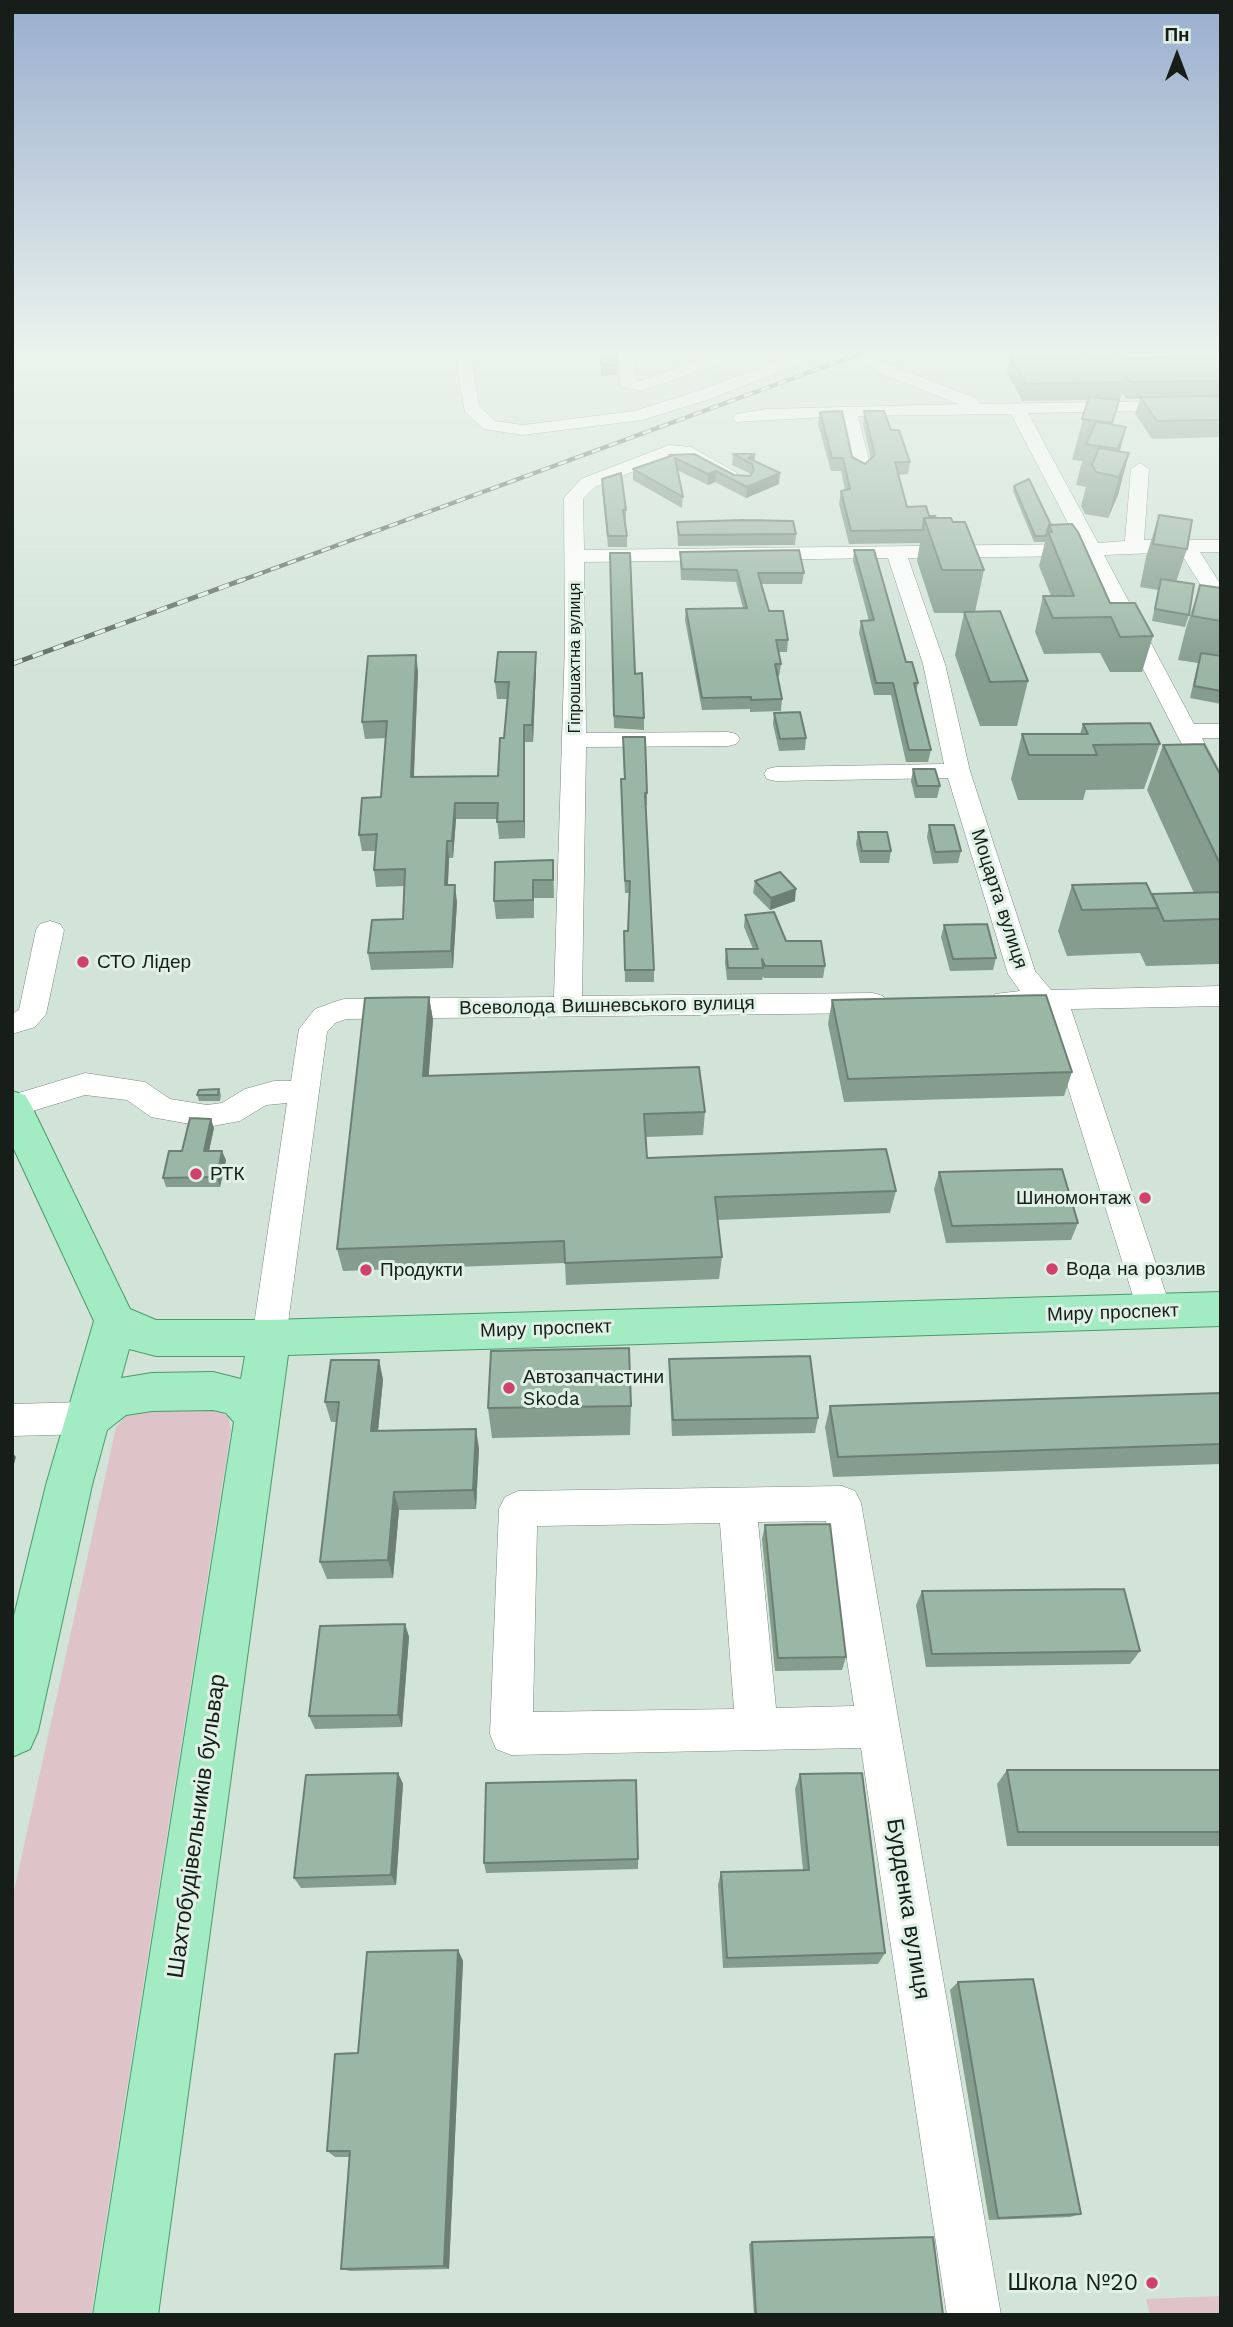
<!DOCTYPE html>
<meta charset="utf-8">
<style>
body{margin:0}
#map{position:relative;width:1233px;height:2327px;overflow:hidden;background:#d2e4d8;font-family:"Work Sans",sans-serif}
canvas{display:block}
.frame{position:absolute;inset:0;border:14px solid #171e19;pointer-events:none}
.north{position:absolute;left:1142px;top:21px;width:70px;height:70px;-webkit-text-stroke:5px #dff1e5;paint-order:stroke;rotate:0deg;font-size:19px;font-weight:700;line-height:28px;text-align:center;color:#171e19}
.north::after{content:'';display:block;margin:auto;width:24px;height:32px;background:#171e19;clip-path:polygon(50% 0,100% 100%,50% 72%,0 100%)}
</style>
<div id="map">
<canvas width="1233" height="2327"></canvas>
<div class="frame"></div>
<div class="north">Пн</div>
</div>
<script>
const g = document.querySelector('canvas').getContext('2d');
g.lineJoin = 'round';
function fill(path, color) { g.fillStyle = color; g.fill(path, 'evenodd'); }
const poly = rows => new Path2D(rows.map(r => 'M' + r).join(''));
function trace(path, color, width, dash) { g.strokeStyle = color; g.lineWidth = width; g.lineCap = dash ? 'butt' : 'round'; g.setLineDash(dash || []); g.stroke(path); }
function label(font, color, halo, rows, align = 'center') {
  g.font = font + ' "Work Sans",sans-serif'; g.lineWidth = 6; g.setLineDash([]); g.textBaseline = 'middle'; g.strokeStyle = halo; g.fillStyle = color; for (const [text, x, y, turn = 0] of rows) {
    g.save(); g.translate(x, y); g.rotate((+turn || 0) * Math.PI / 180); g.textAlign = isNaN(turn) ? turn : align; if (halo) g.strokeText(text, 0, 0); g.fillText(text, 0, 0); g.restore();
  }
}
fill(poly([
 [214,1409,228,1416,231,1429,91,2315,12,2315,12,1900,116,1427,127,1415,144,1410],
 [1221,2296,1221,2315,1150,2315,1146,2299]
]), '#dec4c8');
const minor = poly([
 [454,349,470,349,479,406,495,421,523,425,634,411,692,393,811,349,834,349,832,352,704,401,642,420,523,435,484,429,465,412,454,349],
 [617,349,633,349,636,380,640,381,732,349,756,349,754,352,641,391,622,387,620,383,617,349],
 [837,349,858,349,898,368,978,399,980,404,1221,400,1221,410,1028,413,1098,543,1125,541,1131,469,1140,463,1149,469,1144,540,1221,540,1221,552,1200,552,1221,585,1221,608,1214,606,1180,552,1104,555,1194,724,1221,724,1221,738,1202,738,1221,774,1221,804,1212,802,1209,797,1085,556,908,558,945,664,970,771,1035,971,1051,990,1221,986,1221,1006,1071,1009,1172,1312,1167,1322,1155,1326,1143,1322,1138,1312,1045,1014,1041,1010,1005,1011,995,1008,991,1001,995,994,1020,991,1008,974,948,778,776,781,767,779,764,774,767,769,776,767,944,764,923,664,888,558,584,562,586,733,728,732,736,734,740,739,736,744,728,746,586,747,582,996,873,993,883,996,887,1003,883,1010,873,1013,346,1019,335,1023,327,1032,286,1338,281,1348,269,1353,257,1348,252,1338,287,1103,266,1105,240,1121,207,1127,151,1117,127,1100,85,1095,13,1117,12,1095,85,1073,145,1082,170,1099,207,1105,222,1103,245,1089,274,1081,291,1081,299,1029,315,1009,334,1002,344,999,554,997,565,643,564,498,581,479,669,445,691,447,737,473,735,477,721,477,681,456,671,456,595,487,583,499,584,550,1079,544,1011,414,858,416,871,469,862,475,853,469,841,416,736,422,733,418,736,414,767,409,959,404,886,376,837,349],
 [50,921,60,924,64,930,46,1014,35,1027,12,1034,12,1014,19,1010,36,930,40,924,50,921],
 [88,1402,101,1407,106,1418,101,1429,88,1434,12,1436,12,1404,88,1402],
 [842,1486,855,1491,861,1503,1001,2315,947,2315,861,1748,511,1755,496,1749,490,1734,499,1509,505,1497,518,1491,842,1486],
 [826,1521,854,1706,776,1708,758,1522,826,1521],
 [720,1523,734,1709,533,1712,537,1526,720,1523]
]);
const major = poly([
 [12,1091,25,1095,31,1105,130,1309,156,1320,269,1320,1221,1292,1221,1326,288,1355,158,2315,93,2315,234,1422,226,1413,213,1410,152,1411,126,1415,107,1430,92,1485,38,1731,30,1749,12,1757,12,1624,46,1485,94,1321,12,1145,12,1091],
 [129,1349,156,1356,245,1356,241,1379,213,1372,152,1373,121,1378,129,1349]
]);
trace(minor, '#798a7f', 1);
trace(major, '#4a9b6c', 2);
fill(minor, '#fff');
fill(major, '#a3ebc2');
const railFar1 = poly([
 [237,582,873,349]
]);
const rail = poly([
 [12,664,242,580]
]);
trace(railFar1, '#5f6a63', 4.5);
trace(rail, '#5f6a63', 5);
trace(railFar1, '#dff1e5', 2.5, [9]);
trace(rail, '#dff1e5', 3.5, [11]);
fill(poly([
 [601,349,617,365,617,375,601,376],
 [1164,349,1221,349,1221,437,1152,439,1135,414,1140,399,1126,399,1122,393,1120,399,1109,399,1112,425,1120,452,1129,453,1118,495,1108,518,1085,514,1081,506,1086,487,1076,485,1082,461,1072,460,1088,400,1022,401,1007,372,1010,356,1127,358,1170,357],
 [864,411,891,430,910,462,908,474,898,475,907,507,929,516,953,522,984,570,975,612,1028,681,1017,726,980,726,955,655,964,613,934,613,917,561,920,543,849,544,839,504,841,491,845,490,841,471,831,471,818,424,820,412,852,457,865,464,871,459,863,424],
 [733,454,754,461,779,484,746,498,715,482,708,485,677,470,683,497,682,508,633,480,633,469,669,457,669,455,734,475,750,476,751,474,732,465],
 [602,479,626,510,626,521,625,521,627,536,627,547,608,547,602,490],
 [1014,486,1051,525,1110,603,1153,636,1142,672,1110,672,1100,653,1044,654,1035,632,1043,596,1051,596,1039,566,1045,542,1034,542,1013,491],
 [1159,515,1187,549,1176,582,1189,615,1185,627,1152,621,1158,590,1140,587,1146,557],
 [677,522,796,534,795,545,678,546],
 [854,550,906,662,918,683,916,693,931,750,928,762,906,762,891,695,874,695,859,633,861,621,869,621,853,561],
 [680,552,804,573,802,584,761,584,769,611,788,640,787,652,778,652,781,664,779,676,777,676,782,699,781,711,750,712,750,709,702,710,685,620,686,609,743,608,736,582,681,580,680,563],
 [610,553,635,674,644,718,644,730,614,728],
 [1200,585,1221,588,1221,649,1218,656,1221,656,1221,704,1190,698,1198,663,1178,660,1186,628],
 [536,668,533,742,525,742,525,838,499,839,497,819,456,819,453,858,449,858,448,885,457,902,453,968,371,970,368,953,403,919,405,886,376,887,374,870,375,851,362,851,359,835,381,797,386,738,365,739,362,722,418,671,414,777,498,776,504,738,507,699,497,699,495,682],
 [774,713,806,738,805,750,779,751,773,724],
 [1083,724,1160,744,1144,789,1086,790,1083,800,1018,800,1011,779,1022,734,1080,734],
 [623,737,647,793,647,805,645,805,654,970,654,982,625,982,624,931,628,931,629,893,625,893,621,791,624,779],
 [1163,745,1221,776,1221,959,1219,964,1146,966,1140,953,1067,956,1058,931,1072,885,1152,895,1194,893,1147,790],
 [913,769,940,786,937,798,915,798,911,781],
 [929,825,961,851,958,863,933,864,927,837],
 [858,832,891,851,889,863,860,863,856,844],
 [553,860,554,898,534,898,534,918,496,919,494,901],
 [755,881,795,901,770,910,753,893],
 [745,915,825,966,823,978,764,978,763,976,762,980,727,980,725,962,726,949,753,949,744,927],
 [944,925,996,958,993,970,950,971,941,937],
 [429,997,433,1020,428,1076,705,1112,703,1135,646,1137,647,1158,896,1191,890,1213,717,1220,722,1257,719,1279,566,1285,565,1263,343,1271,337,1249],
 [832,1000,1072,1072,1064,1096,844,1102,828,1024],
 [219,1089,221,1095,220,1101,199,1101,197,1095],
 [214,1128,209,1151,226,1160,220,1187,166,1187,163,1178,182,1151],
 [939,1172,1078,1223,1071,1240,946,1243,934,1189],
 [669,1359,818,1418,815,1433,672,1436,669,1375],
 [379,1360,383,1380,378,1431,479,1448,476,1509,399,1510,393,1578,327,1579,320,1562,337,1422,331,1422,325,1402],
 [1221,1393,1221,1464,833,1477,825,1427,830,1406],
 [631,1406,630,1435,492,1438,488,1408],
 [765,1525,846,1657,842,1670,775,1671,762,1539],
 [922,1591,1140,1651,1130,1664,926,1667,916,1605],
 [405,1624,409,1637,402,1727,315,1729,309,1716],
 [1007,1770,1221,1770,1221,1846,1007,1846,997,1784],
 [398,1773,403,1784,396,1885,301,1888,294,1878],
 [800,1774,885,1953,878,1964,723,1968,718,1885,721,1872,803,1870,795,1789],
 [638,1859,638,1869,486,1873,484,1863],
 [458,1950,463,1961,449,2269,350,2271,341,2269,350,2157,335,2157,327,2151,358,2053],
 [958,1982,1081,2214,1070,2217,989,2220,950,1990],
 [752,2242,943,2315,754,2315,749,2244]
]), '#849d8d');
fill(poly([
 [1126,427,1116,467,1111,475,1118,449],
 [1129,453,1118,495,1108,518,1119,477],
 [755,454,754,465,752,466,752,464,748,458],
 [716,471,715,482,708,485,708,474],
 [780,473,779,484,746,498,747,487],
 [536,652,536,668,533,742,532,725],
 [416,655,418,671,413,793,411,777],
 [524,725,525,742,525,838,524,821],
 [455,803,456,819,453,858,452,841],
 [447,841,449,858,447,902,445,885],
 [455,885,457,902,453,968,451,951],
 [796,889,795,901,770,910,771,898],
 [429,997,433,1020,427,1099,423,1076],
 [211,1119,214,1128,207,1160,204,1151],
 [222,1151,226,1160,220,1187,217,1177],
 [379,1360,383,1380,376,1450,371,1431],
 [476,1429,479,1448,476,1509,473,1490],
 [12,1452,16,1457,12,1471],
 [394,1492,399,1510,393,1578,388,1560],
 [405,1624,409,1637,402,1727,398,1715],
 [398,1773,403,1784,396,1885,391,1875],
 [458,1950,463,1961,449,2269,444,2266]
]), '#6c7f73');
const building = poly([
 [601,349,615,349,617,365,601,365,601,349],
 [1181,349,1221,349,1221,381,1130,382,1126,376,1124,382,1026,384,1010,356,1124,354,1127,358,1187,357,1181,349],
 [1221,396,1221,420,1157,421,1140,397,1221,396],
 [1089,397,1119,400,1112,423,1082,419,1089,397],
 [842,411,852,457,865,464,875,455,864,411,884,411,891,430,899,430,910,462,895,462,907,507,926,506,929,516,935,516,936,518,924,518,923,530,851,531,841,491,850,489,843,458,832,458,820,412,842,411],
 [1096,422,1126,427,1118,449,1086,444,1096,422],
 [1099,448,1129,453,1119,477,1096,472,1092,465,1099,448],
 [694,454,734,475,750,476,754,470,752,464,733,454,755,454,748,458,780,473,747,487,716,471,708,474,675,458,683,497,633,469,671,456,669,455,694,454],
 [621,473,626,510,623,510,627,536,608,536,602,479,621,473],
 [1029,479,1051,525,1049,525,1046,536,1035,536,1014,486,1029,479],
 [1159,515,1192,520,1187,549,1153,544,1159,515],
 [924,518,951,518,953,522,965,522,984,570,942,570,924,518],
 [744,520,793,521,796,534,679,535,677,522,744,520],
 [1072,524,1078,532,1110,603,1135,603,1153,636,1120,637,1111,617,1053,618,1043,596,1074,596,1048,532,1052,532,1049,525,1072,524],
 [799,550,804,573,758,573,769,611,783,611,788,640,776,640,781,664,775,664,782,699,751,700,751,697,702,698,686,609,747,608,737,570,682,569,680,552,799,550],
 [854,550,874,550,906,662,912,662,918,683,914,683,931,750,909,750,893,683,876,683,861,621,874,620,854,550],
 [610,553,630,553,635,674,642,673,644,718,614,716,610,553],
 [1161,579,1194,584,1189,615,1155,609,1161,579],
 [1200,585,1221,588,1221,621,1192,616,1200,585],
 [1000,611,1028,681,990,682,964,612,1000,611],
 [498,652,536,652,532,725,524,725,524,821,497,822,498,803,455,803,452,841,447,841,445,885,455,885,451,951,368,953,372,920,403,919,405,869,374,870,377,834,359,835,362,798,381,797,387,721,362,722,368,656,416,655,411,777,498,776,500,738,504,738,509,682,495,682,498,652],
 [1201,653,1221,656,1221,691,1194,686,1201,653],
 [800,712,806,738,780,739,774,713,800,712],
 [1150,723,1160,744,1093,745,1097,755,1029,755,1022,734,1088,734,1083,724,1150,723],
 [623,737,645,737,647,793,645,793,654,970,625,970,624,931,628,931,630,881,625,881,621,779,625,779,623,737],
 [1204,744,1221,776,1221,866,1163,745,1204,744],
 [913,769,935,769,940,786,917,786,913,769],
 [929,825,954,825,961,851,935,852,929,825],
 [858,832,887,832,891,851,862,851,858,832],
 [553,860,553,880,533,880,533,900,494,901,495,862,553,860],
 [780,872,796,889,771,898,755,881,780,872],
 [1146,883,1158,908,1082,910,1072,885,1146,883],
 [1221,892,1221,919,1164,921,1152,894,1221,892],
 [774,912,786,941,821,941,825,966,765,966,762,959,763,968,728,968,726,949,758,949,745,915,774,912],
 [987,924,996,958,953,959,944,925,987,924],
 [1046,995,1072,1072,848,1079,832,1000,1046,995],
 [429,997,423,1076,699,1067,705,1112,644,1114,647,1158,886,1149,896,1191,715,1197,722,1257,565,1263,564,1241,337,1249,365,998,429,997],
 [219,1089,218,1095,197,1095,199,1090,219,1089],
 [190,1118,211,1119,204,1151,222,1151,217,1177,163,1178,169,1151,182,1151,190,1118],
 [1062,1169,1078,1223,952,1226,939,1172,1062,1169],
 [629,1348,631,1406,488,1408,491,1351,629,1348],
 [810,1356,818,1418,673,1420,669,1359,810,1356],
 [331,1360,379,1360,371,1431,476,1429,473,1490,394,1492,388,1560,320,1562,339,1402,325,1402,331,1360],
 [1221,1393,1221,1444,838,1457,830,1406,1221,1393],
 [830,1524,846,1657,778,1658,765,1525,830,1524],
 [1124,1589,1140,1651,932,1654,922,1591,1124,1589],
 [405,1624,398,1715,309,1716,320,1626,405,1624],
 [1007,1770,1221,1770,1221,1832,1018,1832,1007,1770],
 [398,1773,391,1875,294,1878,306,1775,398,1773],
 [862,1773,885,1953,727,1958,721,1872,809,1870,800,1774,862,1773],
 [636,1780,638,1859,484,1863,486,1783,636,1780],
 [458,1950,444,2266,341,2269,350,2151,327,2151,335,2054,358,2053,367,1952,458,1950],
 [1033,1979,1081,2214,998,2218,958,1982,1033,1979],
 [933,2237,943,2315,756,2315,752,2242,933,2237]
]);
fill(building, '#9ab6a4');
trace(building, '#6c7f73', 2);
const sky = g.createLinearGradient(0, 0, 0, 675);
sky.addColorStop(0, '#99adce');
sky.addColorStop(0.52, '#ebf3ed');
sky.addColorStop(1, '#ebf3ed00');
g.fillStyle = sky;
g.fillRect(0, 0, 1233, 675);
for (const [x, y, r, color] of [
 [83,962,7,"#d04269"],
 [196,1174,7,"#d04269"],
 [1145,1198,7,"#d04269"],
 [1052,1269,7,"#d04269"],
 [366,1270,7,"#d04269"],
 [509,1388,7,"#d04269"],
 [1152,2283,7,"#d04269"]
]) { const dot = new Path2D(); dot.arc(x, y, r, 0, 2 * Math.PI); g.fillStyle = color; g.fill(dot); trace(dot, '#dff1e5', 2.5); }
label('16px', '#171e19', '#dff1e5', [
 ["Гіпрошахтна вулиця",575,658,-90]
]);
label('19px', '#171e19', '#dff1e5', [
 ["Моцарта вулиця",999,899,72],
 ["Всеволода Вишневського вулиця",607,1006,-1],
 ["Миру проспект",1113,1313,-2],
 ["Миру проспект",546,1329,-2]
]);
label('19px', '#171e19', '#dff1e5', [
 ["СТО Лідер",97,962],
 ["РТК",210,1174],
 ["Шиномонтаж",1131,1198,"right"],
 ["Вода на розлив",1066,1269],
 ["Продукти",380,1270],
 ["Автозапчастини",523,1377],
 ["Skoda",523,1399]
], 'left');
label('23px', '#171e19', '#dff1e5', [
 ["Шахтобудівельників бульвар",197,1826,-82],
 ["Бурденка вулиця",908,1909,81]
]);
label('23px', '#171e19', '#dff1e5', [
 ["Школа №20",1138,2283]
], 'right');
</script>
